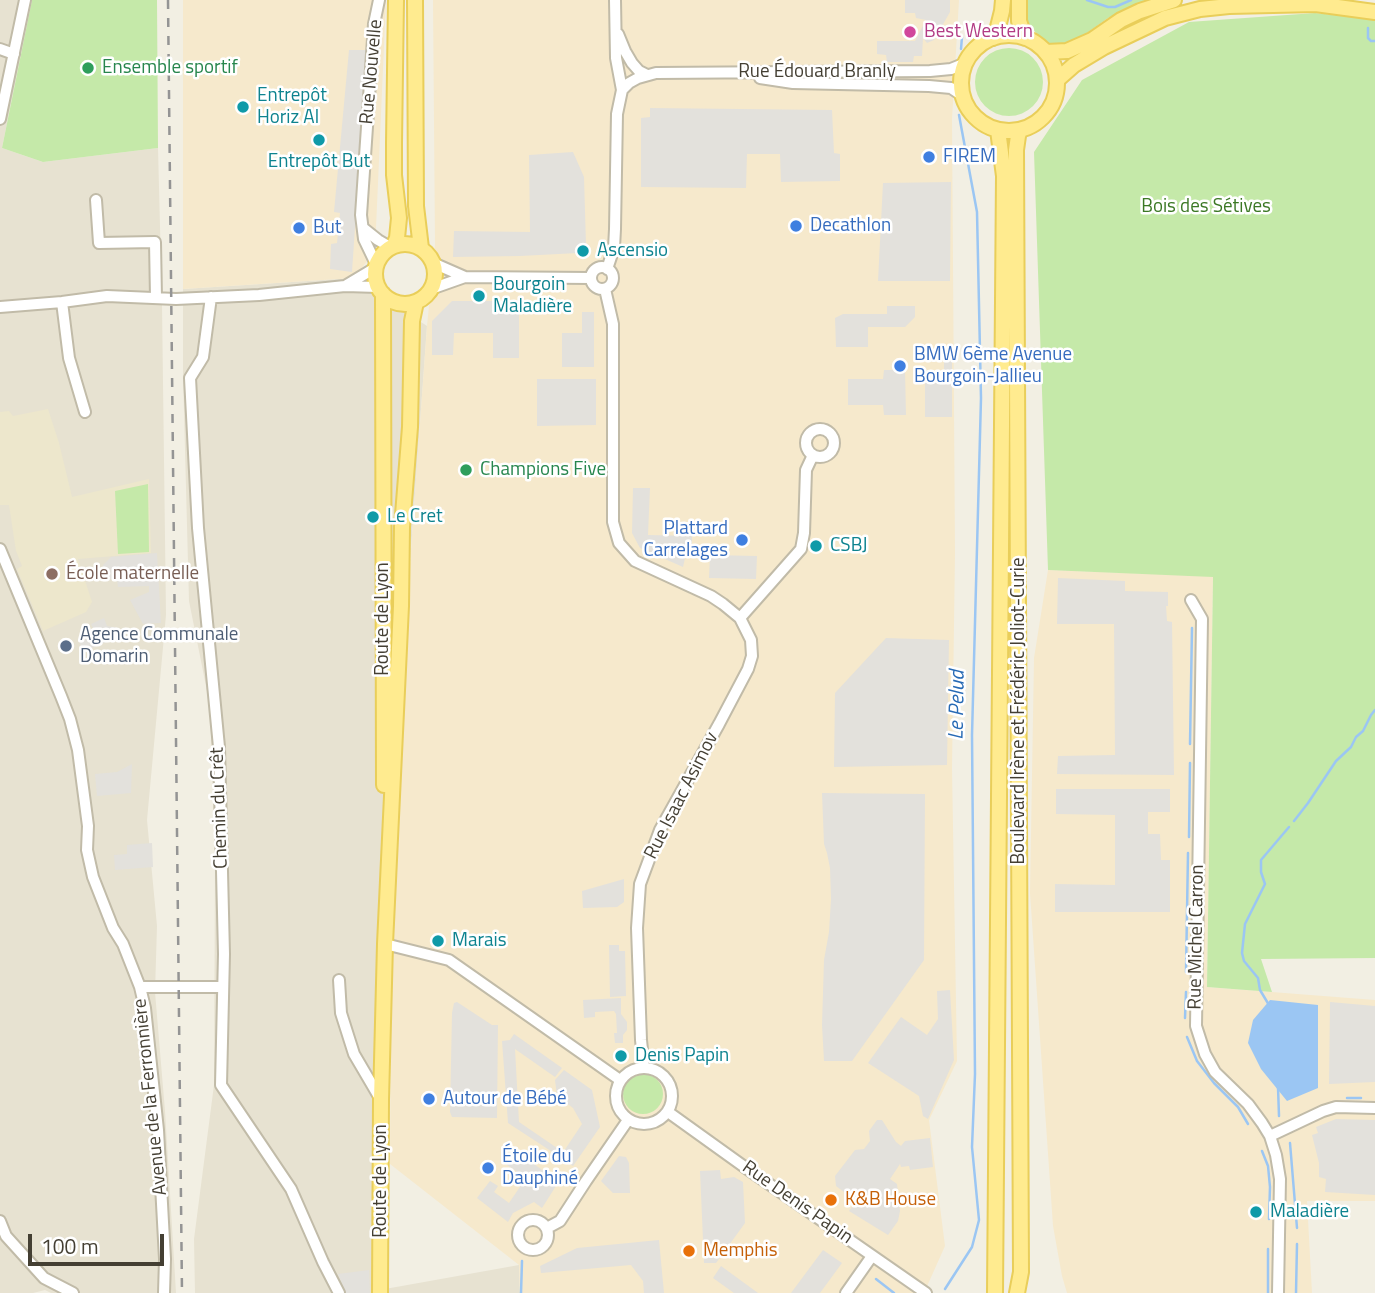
<!DOCTYPE html>
<meta charset="utf-8">
<style>
body{margin:0}
#map{position:relative;width:1375px;height:1293px;overflow:hidden;background:#f2efe3;font-family:"Titillium Web",sans-serif}
canvas{display:block}
.scale{position:absolute;left:28px;top:1234px;width:136px;height:32px;box-sizing:border-box;border:4px solid #443f33;border-top:0;padding-left:9px;font-size:21px;line-height:24px;white-space:nowrap;color:#443f33;-webkit-text-stroke:5px #fff;paint-order:stroke}
</style>
<div id="map">
<canvas width="1375" height="1293"></canvas>
<div class="scale">100 m</div>
</div>
<script>
const g = document.querySelector('canvas').getContext('2d');
g.lineJoin = 'round';
function fill(path, color) { g.fillStyle = color; g.fill(path, 'evenodd'); }
const poly = rows => new Path2D(rows.map(r => 'M' + r).join(''));
function trace(path, color, width, dash) { g.strokeStyle = color; g.lineWidth = width; g.lineCap = dash ? 'butt' : 'round'; g.setLineDash(dash || []); g.stroke(path); }
function label(font, color, halo, rows, align = 'center') {
  g.font = font + ' "Titillium Web",sans-serif'; g.lineWidth = 5; g.setLineDash([]); g.textBaseline = 'middle'; g.strokeStyle = halo; g.fillStyle = color; for (const [text, x, y, turn = 0] of rows) {
    g.save(); g.translate(x, y); g.rotate((+turn || 0) * Math.PI / 180); g.textAlign = isNaN(turn) ? turn : align; if (halo) g.strokeText(text, 0, 0); g.fillText(text, 0, 0); g.restore();
  }
}
fill(poly([
 [0,0,32,0,2,148,43,162,158,148,162,305,166,615,147,820,157,926,155,992,165,1111,176,1293,51,1293,45,1290,33,1293,0,1293],
 [354,278,427,326,402,675,391,919,385,1289,519,1265,520,1293,195,1293,194,1239,214,1085,215,868,210,706,189,601,183,374,183,289]
]), '#e7e2d1');
fill(poly([
 [183,0,386,0,375,251,354,278,183,289],
 [433,0,959,0,952,119,955,553,952,768,957,1061,929,1120,945,1246,924,1293,520,1293,519,1265,390,1164,391,919,402,675,427,326,435,245],
 [1048,570,1213,576,1207,987,1375,1000,1375,1201,1307,1201,1312,1293,1067,1293,1062,1276,1053,1226,1030,893,1034,658]
]), '#f6e9cc');
fill(poly([
 [48,409,59,443,72,497,149,479,151,553,78,559,92,602,86,612,43,631,17,569,22,566,16,551,9,505,0,505,0,412,9,411,13,416]
]), '#ede7cc');
fill(poly([
 [32,0,157,0,158,148,43,162,2,148],
 [1026,0,1147,0,1108,18,1077,40,1063,45,1056,45,1046,42,1031,28,1027,19],
 [1315,13,1375,19,1375,958,1261,959,1272,992,1207,987,1213,577,1048,570,1034,152,1082,80,1189,22],
 '975 82a34 34 0 1 1 68 0a34 34 0 1 1-68 0Z',
 [148,484,149,552,118,554,115,491],
 '623 1094a20 20 0 1 1 40 0a20 20 0 1 1-40 0Z'
]), '#c5e9a9');
fill(poly([
 [905,0,950,0,950,12,934,40,927,43,923,38,922,56,914,56,913,62,887,62,886,55,877,54,877,41,915,41,926,20,916,18,915,13,905,13],
 [349,50,367,50,352,272,330,269,331,244,337,243,340,213,334,212],
 [650,108,832,110,834,153,840,154,840,181,781,182,780,154,747,154,746,188,641,187,641,118,650,117],
 [573,152,584,177,586,245,578,247,578,253,520,256,453,257,454,231,530,232,529,155],
 [951,182,950,281,878,281,883,183],
 [452,301,519,301,519,358,493,358,493,333,454,333,453,355,432,355,432,321],
 [887,306,915,306,915,317,905,327,868,327,868,347,836,347,835,318,843,314,887,314],
 [582,312,594,312,594,367,562,367,562,333,582,333],
 [944,349,952,349,952,417,925,417,925,373,944,373],
 [884,370,905,370,906,415,884,415,883,405,848,405,848,379,883,379],
 [537,379,596,379,596,425,537,426],
 [633,488,650,488,648,535,692,536,692,553,686,554,683,567,640,548,632,533],
 [157,553,161,623,143,624,130,600,149,592,149,586,118,587,117,580,110,579,105,576,103,565,111,557],
 [710,555,757,556,756,579,709,578],
 [1058,578,1125,581,1125,591,1168,592,1168,606,1166,606,1167,621,1172,622,1174,775,1057,774,1058,756,1115,755,1114,624,1057,624],
 [104,618,107,626,119,628,122,635,83,652,79,641,85,639,94,630,91,624],
 [886,638,949,640,947,765,834,767,835,693],
 [132,764,131,793,97,796,95,774,117,772],
 [1056,789,1170,789,1170,812,1148,812,1148,834,1160,834,1161,860,1170,860,1170,912,1055,912,1055,884,1115,885,1115,815,1056,814],
 [822,793,925,794,924,960,852,1061,824,1061,822,1025,824,960,829,932,831,899,830,868,827,853,824,844],
 [152,843,153,867,115,870,114,855,127,854,127,845],
 [624,879,624,902,617,907,583,908,582,891],
 [609,945,619,945,619,951,625,951,626,996,610,997],
 [950,990,954,1060,928,1119,923,1116,919,1096,868,1063,901,1017,927,1035,938,1019,937,991],
 [621,998,621,1014,627,1022,627,1030,623,1035,623,1043,615,1043,614,1033,617,1033,616,1014,614,1011,595,1012,595,1017,584,1018,583,1000],
 [457,1002,492,1025,498,1025,497,1118,452,1117,450,1112,452,1013,454,1003],
 [1330,1002,1375,1006,1375,1082,1329,1084],
 [514,1034,562,1068,555,1077,515,1049,519,1122,560,1150,557,1155,508,1123,502,1041,510,1040],
 [564,1070,592,1090,600,1127,573,1166,560,1157,582,1124,573,1108,557,1096,555,1080],
 [1336,1119,1375,1120,1375,1195,1325,1192,1326,1179,1319,1177,1319,1163,1312,1135,1318,1133,1316,1127],
 [877,1120,882,1120,896,1142,901,1146,905,1141,930,1138,933,1167,910,1170,909,1166,901,1167,900,1164,890,1179,897,1184,900,1211,898,1221,888,1235,849,1211,856,1201,836,1186,835,1176,855,1150,864,1149,870,1141,869,1131],
 [513,1149,545,1172,548,1174,555,1173,561,1178,542,1208,534,1202,513,1213,508,1222,477,1198,490,1181,498,1186,494,1192,509,1203,526,1178,503,1162],
 [619,1156,626,1157,629,1163,630,1193,613,1193,601,1181],
 [720,1170,721,1179,734,1177,743,1182,745,1223,716,1263,704,1263,700,1171],
 [659,1240,664,1293,644,1293,643,1281,631,1265,541,1273,540,1266,577,1248],
 [823,1250,842,1263,820,1293,791,1293],
 [721,1266,758,1293,734,1293,713,1278],
 [369,1270,370,1293,346,1293,338,1274]
]), '#e3e1dc');
fill(poly([
 [1270,1000,1318,1005,1318,1088,1287,1101,1261,1069,1248,1043,1253,1020]
]), '#9bc6f3');
trace(poly([
 [1087,0,1108,7,1115,7,1131,0],
 [1368,28,1368,38,1371,41,1375,41],
 [961,49,962,37],
 [1190,744,1192,628],
 [1294,821,1308,803,1336,761,1351,747,1356,737,1363,731,1371,715,1375,710],
 [1189,837,1190,763],
 [1186,972,1188,853],
 [1269,1005,1260,990,1258,978,1244,961,1242,953,1245,924,1265,884,1261,872,1261,860,1289,827],
 [1185,1018,1186,992],
 [1187,1037,1197,1061,1214,1083,1238,1107,1248,1124],
 [1278,1087,1279,1116],
 [1347,1098,1361,1098],
 [1290,1143,1297,1228],
 [1262,1151,1268,1166,1270,1187,1269,1219],
 [876,1279,894,1293],
 [945,1289,972,1247,979,1220,972,1147,975,1074,972,735,981,398,977,212,959,115],
 [521,1293,522,1261],
 [1268,1293,1268,1249],
 [1296,1293,1297,1244]
]), '#9bc6f3', 2.5);
const minor = poly([
 [615,0,616,58,622,90],
 [618,34,625,51,632,63,639,71,647,75],
 [0,49,14,54],
 [760,78,793,83,929,86,951,88,963,96],
 [0,119,25,0],
 [96,200,99,243,155,242,156,298],
 [363,228,378,240,390,247],
 [433,263,465,277],
 [376,264,364,239,361,215,374,24,379,0],
 '591 278a11 11 0 1 1 22 0a11 11 0 1 1-22 0Z',
 [607,269,614,248,615,229,617,114,622,90,629,83,638,78,656,73,930,71,951,69,966,63],
 [345,286,375,268],
 [431,289,465,277,591,278],
 [605,289,613,324,613,522,619,543,635,561,711,596,723,604,740,618,751,640,752,656,748,669,719,724,660,830,640,884,637,928,641,1040,644,1068],
 [211,297,203,357,190,378,198,528,219,747,224,954,221,1085,291,1189,323,1262,339,1293],
 [62,302,69,358,85,412],
 [0,307,62,302,107,296,176,299,259,295,345,286,378,287],
 '806 443a14 14 0 1 1 28 0a14 14 0 1 1-28 0Z',
 [0,549,61,696,70,719,78,750,88,826,87,850,93,877,113,928,123,944,140,987,145,1008,158,1130,165,1259,164,1293],
 [1191,600,1202,619,1196,1026,1205,1054,1215,1072,1248,1104,1262,1123,1270,1136,1276,1155,1280,1179,1278,1293],
 [740,618,801,549,804,533,806,470,813,455],
 [385,944,449,960,620,1080],
 [339,980,341,1013,354,1054,381,1100],
 [140,987,223,987],
 '616 1096a28 28 0 1 1 56 0a28 28 0 1 1-56 0Z',
 [668,1112,746,1168,926,1293],
 [1270,1136,1323,1111,1336,1107,1375,1108],
 '518 1235a15 15 0 1 1 30 0a15 15 0 1 1-30 0Z',
 [0,1221,6,1236,44,1278,73,1293],
 [547,1228,560,1221,586,1181,628,1120],
 [846,1293,872,1256]
]);
const major = poly([
 [415,0,416,206,421,248],
 [1019,0,1019,21,1025,38],
 [1308,3,1375,12],
 '961 83a48 48 0 1 1 96 0a48 48 0 1 1-96 0Z',
 [993,38,997,31,1002,11,1003,0],
 [1046,52,1067,51,1092,40,1121,20,1140,11,1174,0],
 [1057,80,1074,65,1104,47,1165,18,1200,9,1229,6,1317,4],
 '375 274a30 30 0 1 1 60 0a30 30 0 1 1-60 0Z',
 [394,245,397,238,399,218,394,175,394,143,396,0],
 [383,294,384,785],
 [995,1292,1004,176,998,130],
 [380,1293,381,1100,385,944,401,606,402,527,410,427,412,321,416,302],
 [1017,1293,1021,1272,1016,150,1018,136,1020,130]
]);
trace(minor, '#c1bba8', 14);
trace(major, '#e9ce5a', 18);
trace(minor, '#fff', 10);
trace(major, '#ffeb8f', 14);
trace(poly([
 [168,0,182,1293]
]), '#949494', 2.5, [9, 9]);
for (const [x, y, r, color] of [
 [910,32,7,"#d1479c"],
 [88,68,7,"#2e9e5b"],
 [243,107,7,"#0f9aa8"],
 [319,140,7,"#0f9aa8"],
 [929,157,7,"#3f7fe0"],
 [796,226,7,"#3f7fe0"],
 [299,228,7,"#3f7fe0"],
 [583,251,7,"#0f9aa8"],
 [479,296,7,"#0f9aa8"],
 [900,366,7,"#3f7fe0"],
 [466,470,7,"#2e9e5b"],
 [373,517,7,"#0f9aa8"],
 [742,540,7,"#3f7fe0"],
 [816,546,7,"#0f9aa8"],
 [52,574,7,"#8d6e63"],
 [66,646,7,"#5c6f8a"],
 [438,941,7,"#0f9aa8"],
 [621,1056,7,"#0f9aa8"],
 [429,1099,7,"#3f7fe0"],
 [488,1168,7,"#3f7fe0"],
 [831,1200,7,"#e8710a"],
 [1256,1212,7,"#0f9aa8"],
 [689,1251,7,"#e8710a"]
]) { const dot = new Path2D(); dot.arc(x, y, r, 0, 2 * Math.PI); g.fillStyle = color; g.fill(dot); trace(dot, '#fff', 2.5); }
label('19px', '#b23c85', '#fff', [
 ["Best Western",924,32]
], 'left');
label('19px', '#27864d', '#fff', [
 ["Ensemble sportif",102,68],
 ["Champions Five",480,470]
], 'left');
label('19px', '#443f33', '#fff', [
 ["Rue Nouvelle",372,72,-85],
 ["Rue Édouard Branly",817,72],
 ["Route de Lyon",383,619,-90],
 ["Boulevard Irène et Frédéric Joliot-Curie",1019,711,-90],
 ["Rue Isaac Asimov",682,796,-63],
 ["Chemin du Crêt",220,808,-92],
 ["Rue Michel Carron",1197,937,-89],
 ["Avenue de la Ferronnière",151,1097,-96],
 ["Route de Lyon",381,1181,-90],
 ["Rue Denis Papin",797,1203,35]
]);
label('19px', '#0d838f', '#fff', [
 ["Entrepôt",257,96],
 ["Horiz Al",257,118],
 ["Entrepôt But",319,162,"center"],
 ["Ascensio",597,251],
 ["Bourgoin",493,285],
 ["Maladière",493,307],
 ["Le Cret",387,517],
 ["CSBJ",830,546],
 ["Marais",452,941],
 ["Denis Papin",635,1056],
 ["Maladière",1270,1212]
], 'left');
label('19px', '#366cbe', '#fff', [
 ["FIREM",943,157],
 ["Decathlon",810,226],
 ["But",313,228],
 ["BMW 6ème Avenue",914,355],
 ["Bourgoin-Jallieu",914,377],
 ["Plattard",728,529,"right"],
 ["Carrelages",728,551,"right"],
 ["Autour de Bébé",443,1099],
 ["Étoile du",502,1157],
 ["Dauphiné",502,1179]
], 'left');
label('19px', '#3b7824', '#fff', [
 ["Bois des Sétives",1206,207]
]);
label('19px', '#785e54', '#fff', [
 ["École maternelle",66,574]
], 'left');
label('19px', '#4e5e75', '#fff', [
 ["Agence Communale",80,635],
 ["Domarin",80,657]
], 'left');
label('19px', '#c56008', '#fff', [
 ["K&B House",845,1200],
 ["Memphis",703,1251]
], 'left');
label('italic 21px', '#276ab5', '#fff', [
 ["Le Pelud",958,705,-89]
]);
</script>
